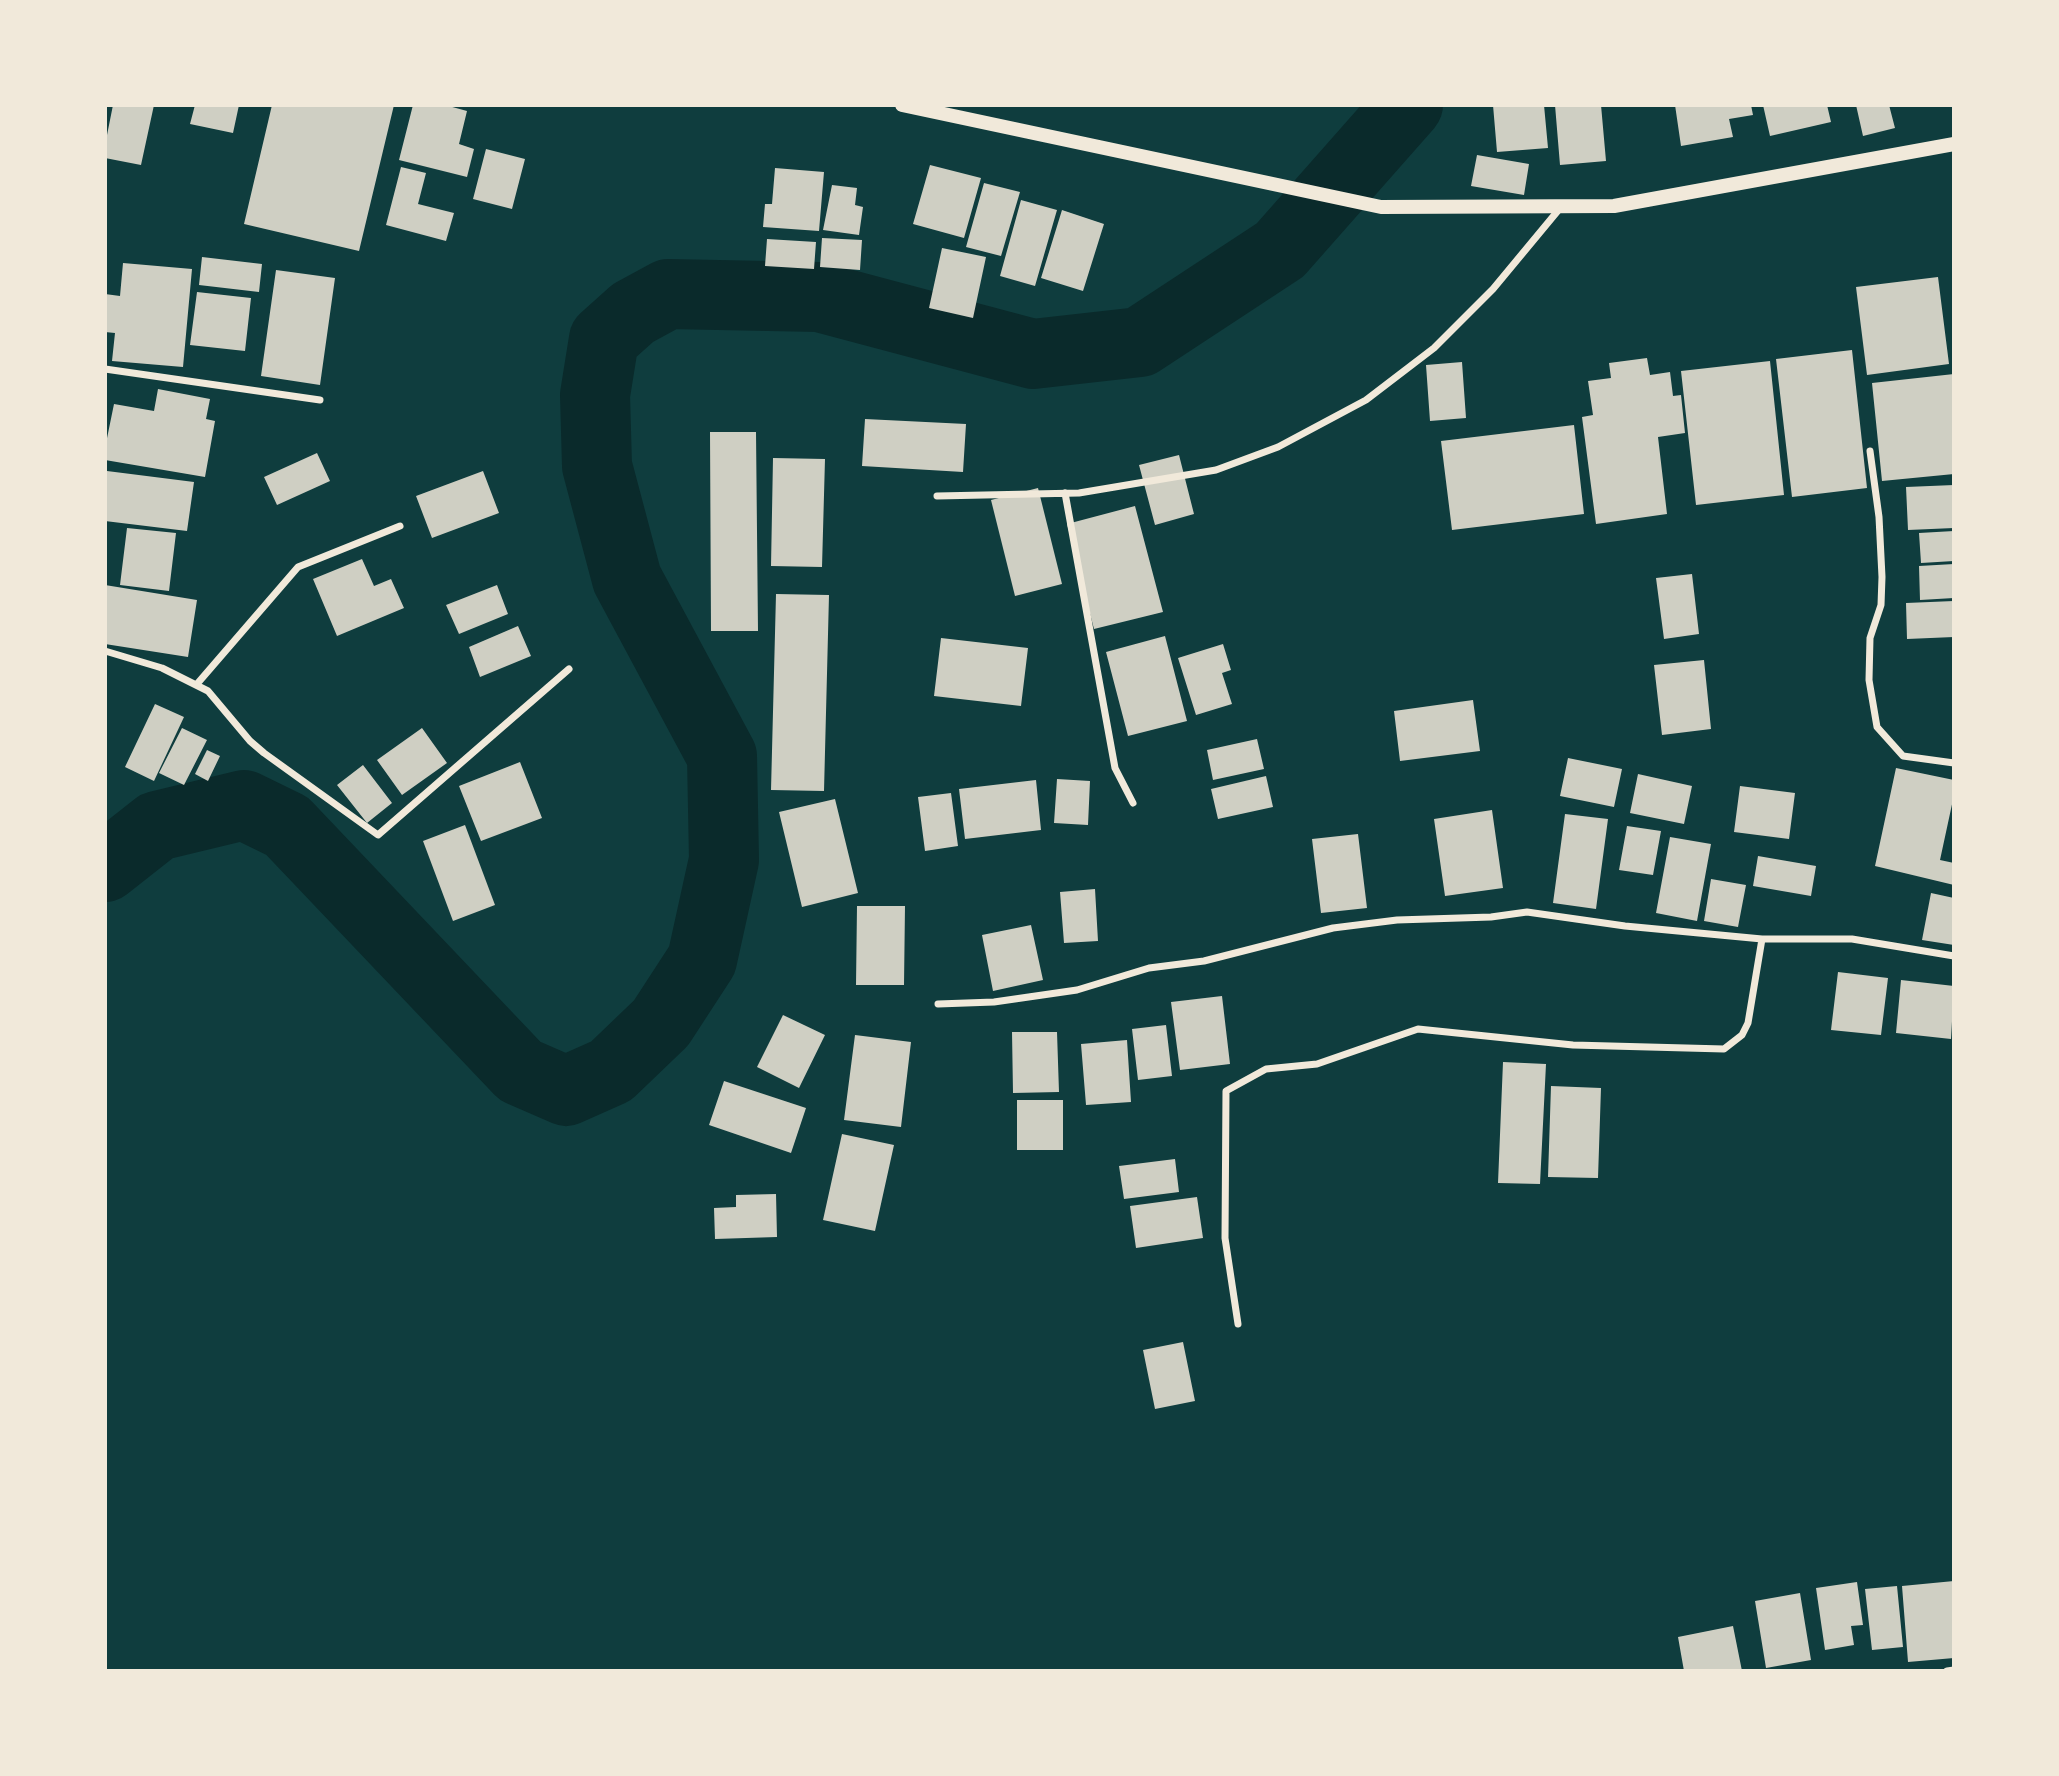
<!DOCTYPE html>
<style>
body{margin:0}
#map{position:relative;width:2059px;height:1776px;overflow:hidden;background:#0f3d3e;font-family:"PT Sans Narrow",sans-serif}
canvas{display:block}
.frame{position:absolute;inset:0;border:107px solid #f1e9da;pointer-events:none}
</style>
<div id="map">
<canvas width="2059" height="1776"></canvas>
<div class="frame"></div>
</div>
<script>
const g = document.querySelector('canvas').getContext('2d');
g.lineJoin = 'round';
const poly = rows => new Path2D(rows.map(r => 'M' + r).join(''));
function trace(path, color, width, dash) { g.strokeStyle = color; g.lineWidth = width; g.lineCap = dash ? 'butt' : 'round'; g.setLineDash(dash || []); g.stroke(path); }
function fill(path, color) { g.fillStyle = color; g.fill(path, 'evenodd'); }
trace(poly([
 [105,867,157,826,244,805,287,826,520,1071,566,1091,611,1071,661,1023,702,960,724,860,722,756,627,579,597,466,595,395,604,339,633,313,668,294,819,297,1033,354,1140,342,1280,250,1408,105]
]), '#0a2a2b', 70);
fill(poly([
 [113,105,154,105,141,165,105,158,105,145],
 [195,105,239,105,233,133,190,124],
 [272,105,394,105,359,251,244,224],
 [413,105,445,105,467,111,459,144,474,149,467,177,399,160],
 [1493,105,1544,105,1548,148,1497,152],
 [1555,105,1601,105,1606,161,1560,165],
 [1675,105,1751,105,1753,115,1729,119,1733,137,1681,146],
 [1763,105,1827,105,1831,122,1770,136],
 [1856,105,1889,105,1895,128,1863,136],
 [486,149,525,159,512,209,473,199],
 [1477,155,1529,164,1524,195,1471,186],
 [930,165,981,178,964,238,913,224],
 [401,167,426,173,418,204,454,213,446,241,386,225],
 [775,168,824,172,819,231,763,227,765,204,772,204],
 [984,183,1020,192,1001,256,966,247],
 [832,185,857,188,855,205,863,207,859,235,823,230],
 [1021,200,1057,210,1035,286,1000,276],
 [1062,210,1104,224,1083,291,1041,278],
 [822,238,862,240,860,270,820,267],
 [767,239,816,242,814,269,765,266],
 [942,248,986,257,973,318,929,308],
 [202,257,262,264,259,292,199,285],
 [123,263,192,269,183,367,112,361,115,333,105,332,105,294,120,296],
 [276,270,335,278,320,385,261,376],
 [1938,277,1949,364,1867,375,1856,287],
 [197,292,251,298,245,351,190,345],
 [1852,350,1867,488,1792,497,1776,359],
 [1647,358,1650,375,1670,372,1673,396,1681,395,1685,433,1658,437,1667,514,1596,524,1582,417,1593,415,1588,381,1611,378,1609,363],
 [1770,361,1784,495,1696,505,1681,371],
 [1462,362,1466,418,1430,421,1426,365],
 [1954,374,1954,474,1882,481,1872,383],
 [158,389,210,399,206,419,215,421,205,477,105,460,105,448,114,404,154,411],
 [865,419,966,424,963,472,862,466],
 [1574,425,1584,514,1452,530,1441,441],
 [710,432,756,432,758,631,711,631],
 [317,453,330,481,277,505,264,477],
 [1179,455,1194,514,1155,525,1139,465],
 [773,458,825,459,822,567,771,566],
 [107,471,194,482,187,531,105,521],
 [483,471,499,513,432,538,416,496],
 [1954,485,1954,528,1908,530,1906,487],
 [1038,488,1062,584,1015,596,991,500],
 [1135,506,1163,612,1094,629,1067,524],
 [127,528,176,533,169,591,120,585],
 [1954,531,1954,561,1921,563,1919,533],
 [362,559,374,586,391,579,404,608,337,636,313,579],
 [1954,564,1954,598,1920,600,1919,566],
 [1692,574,1699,634,1664,639,1656,578],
 [105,585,197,600,188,657,105,644],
 [497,585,508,614,459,634,446,605],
 [776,594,829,595,824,791,771,790],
 [1954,601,1954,637,1907,639,1906,603],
 [518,626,531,656,480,677,469,647],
 [1165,636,1187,721,1128,736,1106,652],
 [941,638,1028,648,1021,706,934,696],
 [1223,644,1231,670,1222,673,1232,704,1196,715,1178,658],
 [1704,660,1711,729,1662,735,1654,665],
 [1473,700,1480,751,1400,761,1394,711],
 [155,704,184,717,154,781,125,767],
 [182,728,207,740,184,785,159,773],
 [422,728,447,763,402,795,377,760],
 [1257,739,1264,769,1213,780,1207,750],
 [207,750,220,756,208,781,195,774],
 [1568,758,1622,769,1614,807,1560,796],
 [520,762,542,818,481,841,459,786],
 [363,765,392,803,367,823,337,785],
 [1896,768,1954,780,1954,795,1940,860,1954,863,1954,885,1875,866],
 [1638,774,1692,786,1684,824,1630,813],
 [1266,776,1273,807,1218,819,1211,789],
 [1057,779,1090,781,1088,825,1054,823],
 [1036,780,1041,830,965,839,959,789],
 [1740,786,1795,793,1789,839,1734,832],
 [951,793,958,846,925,851,918,797],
 [835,799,858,893,802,907,779,812],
 [1492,810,1503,888,1445,896,1434,819],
 [1565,814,1608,819,1596,909,1553,903],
 [465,825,495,905,453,921,423,841],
 [1627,826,1661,831,1653,875,1619,870],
 [1358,834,1367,908,1321,913,1312,839],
 [1670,837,1711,844,1697,921,1656,913],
 [1758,856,1816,866,1811,896,1753,886],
 [1711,879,1746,885,1738,927,1704,921],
 [1095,889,1098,941,1064,943,1060,892],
 [1931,893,1954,898,1954,945,1922,940],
 [857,906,905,906,904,985,856,985],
 [1031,925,1043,980,993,991,982,935],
 [1838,972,1888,978,1881,1035,1831,1030],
 [1901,980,1954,986,1951,1039,1896,1033],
 [1222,996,1230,1064,1180,1070,1171,1002],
 [783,1015,825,1035,799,1088,757,1067],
 [1166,1025,1172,1076,1138,1080,1132,1029],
 [1012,1032,1057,1032,1059,1092,1013,1093],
 [855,1035,911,1042,901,1127,844,1120],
 [1127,1040,1131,1102,1086,1105,1081,1044],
 [1503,1062,1546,1064,1540,1184,1498,1183],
 [724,1081,806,1108,791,1153,709,1125],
 [1551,1086,1601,1088,1598,1178,1548,1177],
 [1017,1100,1063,1100,1063,1150,1017,1150],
 [842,1134,894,1145,875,1231,823,1220],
 [1175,1159,1179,1192,1124,1199,1119,1166],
 [776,1194,777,1237,715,1239,714,1208,736,1207,736,1195],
 [1197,1197,1203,1238,1136,1248,1130,1206],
 [1183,1342,1195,1401,1155,1409,1143,1350],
 [1954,1581,1954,1658,1908,1662,1902,1586],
 [1857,1582,1863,1625,1851,1626,1854,1645,1825,1650,1816,1588],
 [1897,1586,1903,1647,1872,1650,1865,1589],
 [1800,1593,1811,1660,1766,1668,1755,1601],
 [1733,1626,1742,1671,1684,1671,1678,1637]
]), '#cfcfc3');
trace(poly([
 [105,369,320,400],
 [1870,451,1879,517,1882,577,1881,605,1870,638,1869,680,1877,727,1903,756,1954,763],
 [1065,493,1115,768,1133,803],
 [937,496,1079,493,1216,470,1278,447,1366,400,1434,348,1493,289,1561,207],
 [105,651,162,668,208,691,250,741,264,753,378,835,569,669],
 [197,684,298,567,400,526],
 [938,1004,994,1002,1077,990,1149,968,1204,961,1333,928,1397,920,1491,917,1527,912,1625,926,1762,939,1852,939,1954,956],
 [1238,1324,1225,1238,1226,1091,1266,1069,1317,1064,1418,1029,1573,1045,1724,1049,1742,1035,1748,1023,1762,939],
 [1947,1671,1954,1670]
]), '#f1e9da', 7);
trace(poly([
 [902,105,1381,207,1614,206,1954,144]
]), '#f1e9da', 14);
</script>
